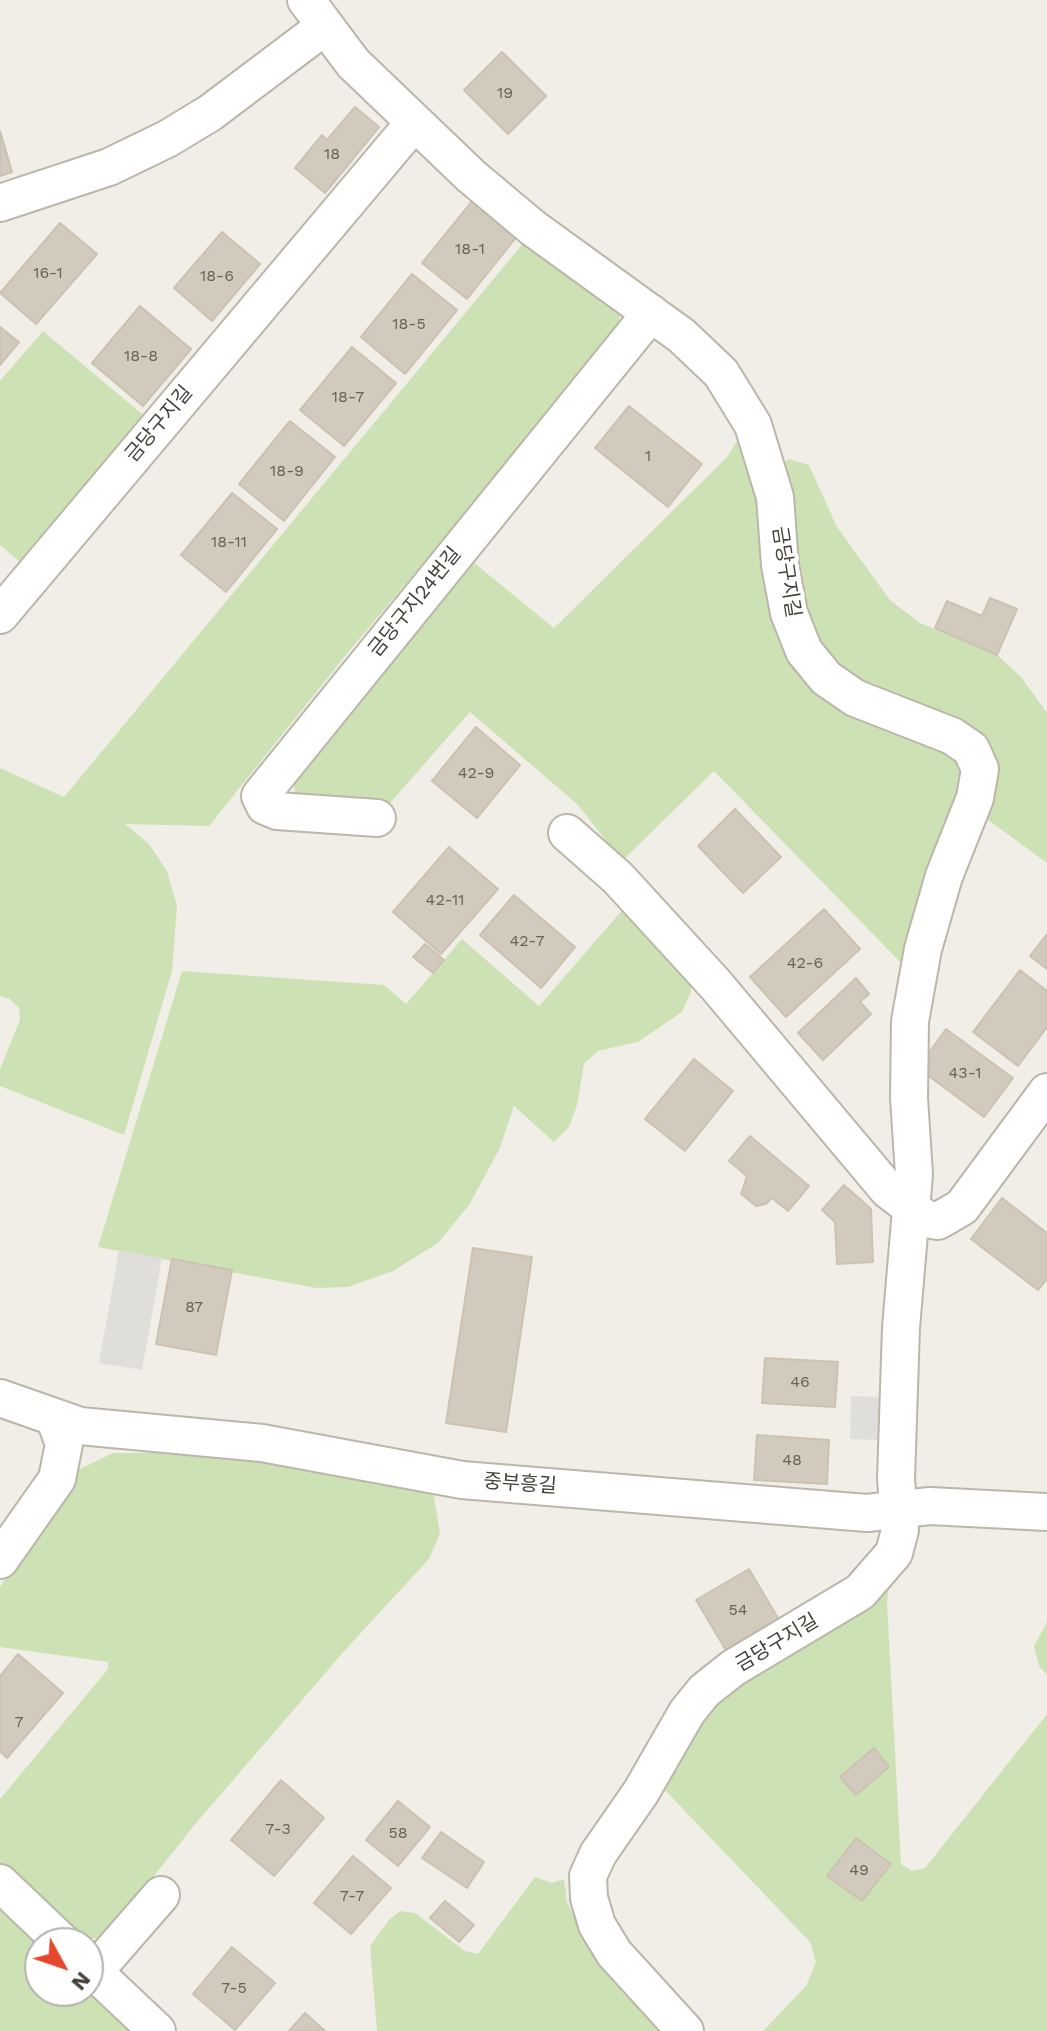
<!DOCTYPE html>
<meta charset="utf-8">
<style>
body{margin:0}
#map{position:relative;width:1047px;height:2031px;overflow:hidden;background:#f1eee7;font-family:"Work Sans",sans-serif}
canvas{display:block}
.north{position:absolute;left:24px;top:1927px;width:80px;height:80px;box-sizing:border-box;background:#fff;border:2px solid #b4b2af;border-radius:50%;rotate:130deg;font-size:22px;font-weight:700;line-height:32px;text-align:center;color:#443f37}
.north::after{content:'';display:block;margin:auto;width:28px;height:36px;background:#e4482c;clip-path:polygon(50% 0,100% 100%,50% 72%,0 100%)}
</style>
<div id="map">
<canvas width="1047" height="2031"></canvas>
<div class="north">N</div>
</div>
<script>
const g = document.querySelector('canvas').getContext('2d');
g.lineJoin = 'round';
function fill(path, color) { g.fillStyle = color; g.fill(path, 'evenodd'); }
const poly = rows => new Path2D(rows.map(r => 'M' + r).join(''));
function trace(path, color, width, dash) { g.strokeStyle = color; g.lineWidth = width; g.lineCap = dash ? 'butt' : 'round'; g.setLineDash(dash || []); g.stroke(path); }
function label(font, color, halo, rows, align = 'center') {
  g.font = font + ' "Work Sans","Noto Sans KR",sans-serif'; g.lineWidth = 8; g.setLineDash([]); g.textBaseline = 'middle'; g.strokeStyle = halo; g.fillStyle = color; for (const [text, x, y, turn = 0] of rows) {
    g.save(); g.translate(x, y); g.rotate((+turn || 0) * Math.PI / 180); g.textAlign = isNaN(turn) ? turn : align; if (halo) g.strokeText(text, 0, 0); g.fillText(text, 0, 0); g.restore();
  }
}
fill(poly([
 [530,235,618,307,621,322,614,336,350,650,209,826,125,824,149,844,167,871,177,906,172,971,124,1135,0,1086,0,1069,20,1020,19,1008,10,999,0,996,0,768,64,797],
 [43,331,143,415,20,562,0,545,0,381],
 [740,436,813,689,850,715,948,746,965,774,906,968,714,771,622,861,578,805,470,712,390,803,381,806,296,794,293,781,473,562,554,628,727,457],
 [789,459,809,465,837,527,890,600,920,623,997,655,1021,677,1047,713,1047,863,980,814,993,775,862,693,813,652,780,465],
 [625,907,691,978,691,992,682,1012,638,1042,598,1051,584,1064,577,1105,569,1127,554,1142,514,1106,499,1150,469,1205,438,1243,393,1271,348,1287,316,1288,98,1247,182,971,384,985,406,1004,462,939,539,1006],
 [113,1453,209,1453,276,1461,433,1490,440,1534,429,1559,346,1649,197,1822,110,1931,98,1938,85,1939,71,1933,0,1865,0,1799,108,1669,108,1662,0,1647,0,1587,78,1470],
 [889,1585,887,1602,901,1864,912,1871,925,1868,1047,1714,1047,2031,763,2031,806,1986,816,1962,810,1942,663,1788,706,1704],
 [1047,1622,1047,1675,1039,1666,1034,1646],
 [535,1877,552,1883,564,1879,567,1902,598,1963,669,2031,377,2031,370,1946,389,1920,400,1911,415,1913,465,1951,478,1954],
 [0,1900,40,1943,40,1991,88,1991,88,1983,139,2031,0,2031]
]), '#cde2b4');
fill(poly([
 [119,1250,162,1258,142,1370,99,1363],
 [851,1396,881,1397,878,1440,850,1439]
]), '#e0dedb');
const building = poly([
 [502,52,546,96,508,134,464,90,502,52],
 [355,107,379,127,325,193,295,168,322,135,327,140,355,107],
 [0,131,12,172,0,176,0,131],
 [474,199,518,235,467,299,422,263,474,199],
 [60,223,97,254,36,324,0,293,60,223],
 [222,232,260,264,212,321,174,288,222,232],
 [412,274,457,310,405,374,361,337,412,274],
 [140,306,191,349,143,406,92,363,140,306],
 [0,327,19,342,0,365,0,327],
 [352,347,396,383,344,446,300,410,352,347],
 [629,406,702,464,668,507,595,448,629,406],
 [290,421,335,457,284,521,239,484,290,421],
 [232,493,277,529,226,592,181,555,232,493],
 [990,598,1017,609,997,655,935,628,947,601,982,616,990,598],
 [476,727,520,765,477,818,432,781,476,727],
 [735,809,781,857,743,893,698,846,735,809],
 [449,847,498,889,441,954,393,912,449,847],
 [514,895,575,947,541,988,480,935,514,895],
 [824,909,860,949,786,1017,750,977,824,909],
 [1047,934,1047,969,1030,956,1047,934],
 [425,944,444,960,433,973,413,957,425,944],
 [1020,970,1047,991,1047,1027,1018,1066,973,1032,1020,970],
 [856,978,869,994,860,1002,871,1014,823,1060,798,1033,856,978],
 [946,1029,1013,1078,984,1117,918,1068,946,1029],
 [694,1059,733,1091,685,1151,645,1119,694,1059],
 [750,1136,809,1186,788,1211,772,1198,766,1204,756,1206,741,1194,747,1176,729,1161,750,1136],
 [844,1185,871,1209,873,1262,837,1264,835,1222,822,1210,844,1185],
 [1002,1198,1047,1233,1047,1279,1038,1290,971,1239,1002,1198],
 [473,1248,532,1257,506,1432,446,1423,473,1248],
 [172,1259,232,1270,216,1355,156,1344,172,1259],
 [765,1358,838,1362,835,1407,762,1403,765,1358],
 [757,1435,829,1440,827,1484,754,1480,757,1435],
 [749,1569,779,1620,727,1652,696,1600,749,1569],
 [18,1654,63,1693,7,1758,0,1751,0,1676,18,1654],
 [874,1748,889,1767,856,1795,840,1777,874,1748],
 [281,1780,324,1818,274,1876,231,1840,281,1780],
 [398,1801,430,1827,398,1866,366,1840,398,1801],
 [441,1832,484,1862,467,1888,422,1858,441,1832],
 [856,1838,891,1864,862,1901,827,1876,856,1838],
 [353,1856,391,1888,351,1934,314,1903,353,1856],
 [445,1901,474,1925,459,1942,430,1918,445,1901],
 [232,1947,275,1983,235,2030,193,1994,232,1947],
 [305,2013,325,2031,289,2031,305,2013]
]);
fill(building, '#d2cabd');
trace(building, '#ccc2b1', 2);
const minor = poly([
 [306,0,353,63,471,176,533,228,682,336,721,373,753,425,775,497,780,565,789,613,804,651,826,678,855,698,952,736,971,749,980,769,975,798,944,876,923,949,910,1021,909,1098,914,1174,901,1328,896,1479,900,1530,894,1553,860,1592,733,1668,704,1691,687,1712,641,1792,598,1854,588,1876,589,1898,597,1925,614,1953,685,2031],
 [0,203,109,167,167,139,210,113,324,27],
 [0,615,413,124],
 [377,818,277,811,265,806,260,796,651,313],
 [567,833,618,878,716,985,888,1190,926,1219,938,1221,962,1207,1047,1092],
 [0,1398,80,1426,262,1443,462,1480,867,1513,930,1506,1047,1512],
 [0,1560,57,1479,64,1444,54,1417],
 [0,1883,63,1943],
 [88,1966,157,2031],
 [94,1972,161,1895]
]);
trace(minor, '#bcb6aa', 40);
trace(minor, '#fff', 36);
label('16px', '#686258', null, [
 ["19",505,93],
 ["18",332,154],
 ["18-1",470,249],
 ["16-1",48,273],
 ["18-6",217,276],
 ["18-5",409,324],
 ["18-8",141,356],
 ["18-7",348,397],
 ["1",648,456],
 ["18-9",287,471],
 ["18-11",229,542],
 ["42-9",476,773],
 ["42-11",445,900],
 ["42-7",527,941],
 ["42-6",805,963],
 ["43-1",965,1073],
 ["87",194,1307],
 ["46",800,1382],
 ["48",792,1460],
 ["54",738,1610],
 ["7",19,1722],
 ["7-3",278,1829],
 ["58",398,1833],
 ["49",859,1870],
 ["7-7",352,1896],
 ["7-5",234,1988]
]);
label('20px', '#443f37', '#fff', [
 ["금당구지길",159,424,-50],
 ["금당구지길",786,572,81],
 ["금당구지24번길",415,602,-51],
 ["중부흥길",520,1484,4],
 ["금당구지길",777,1643,-31]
]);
</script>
